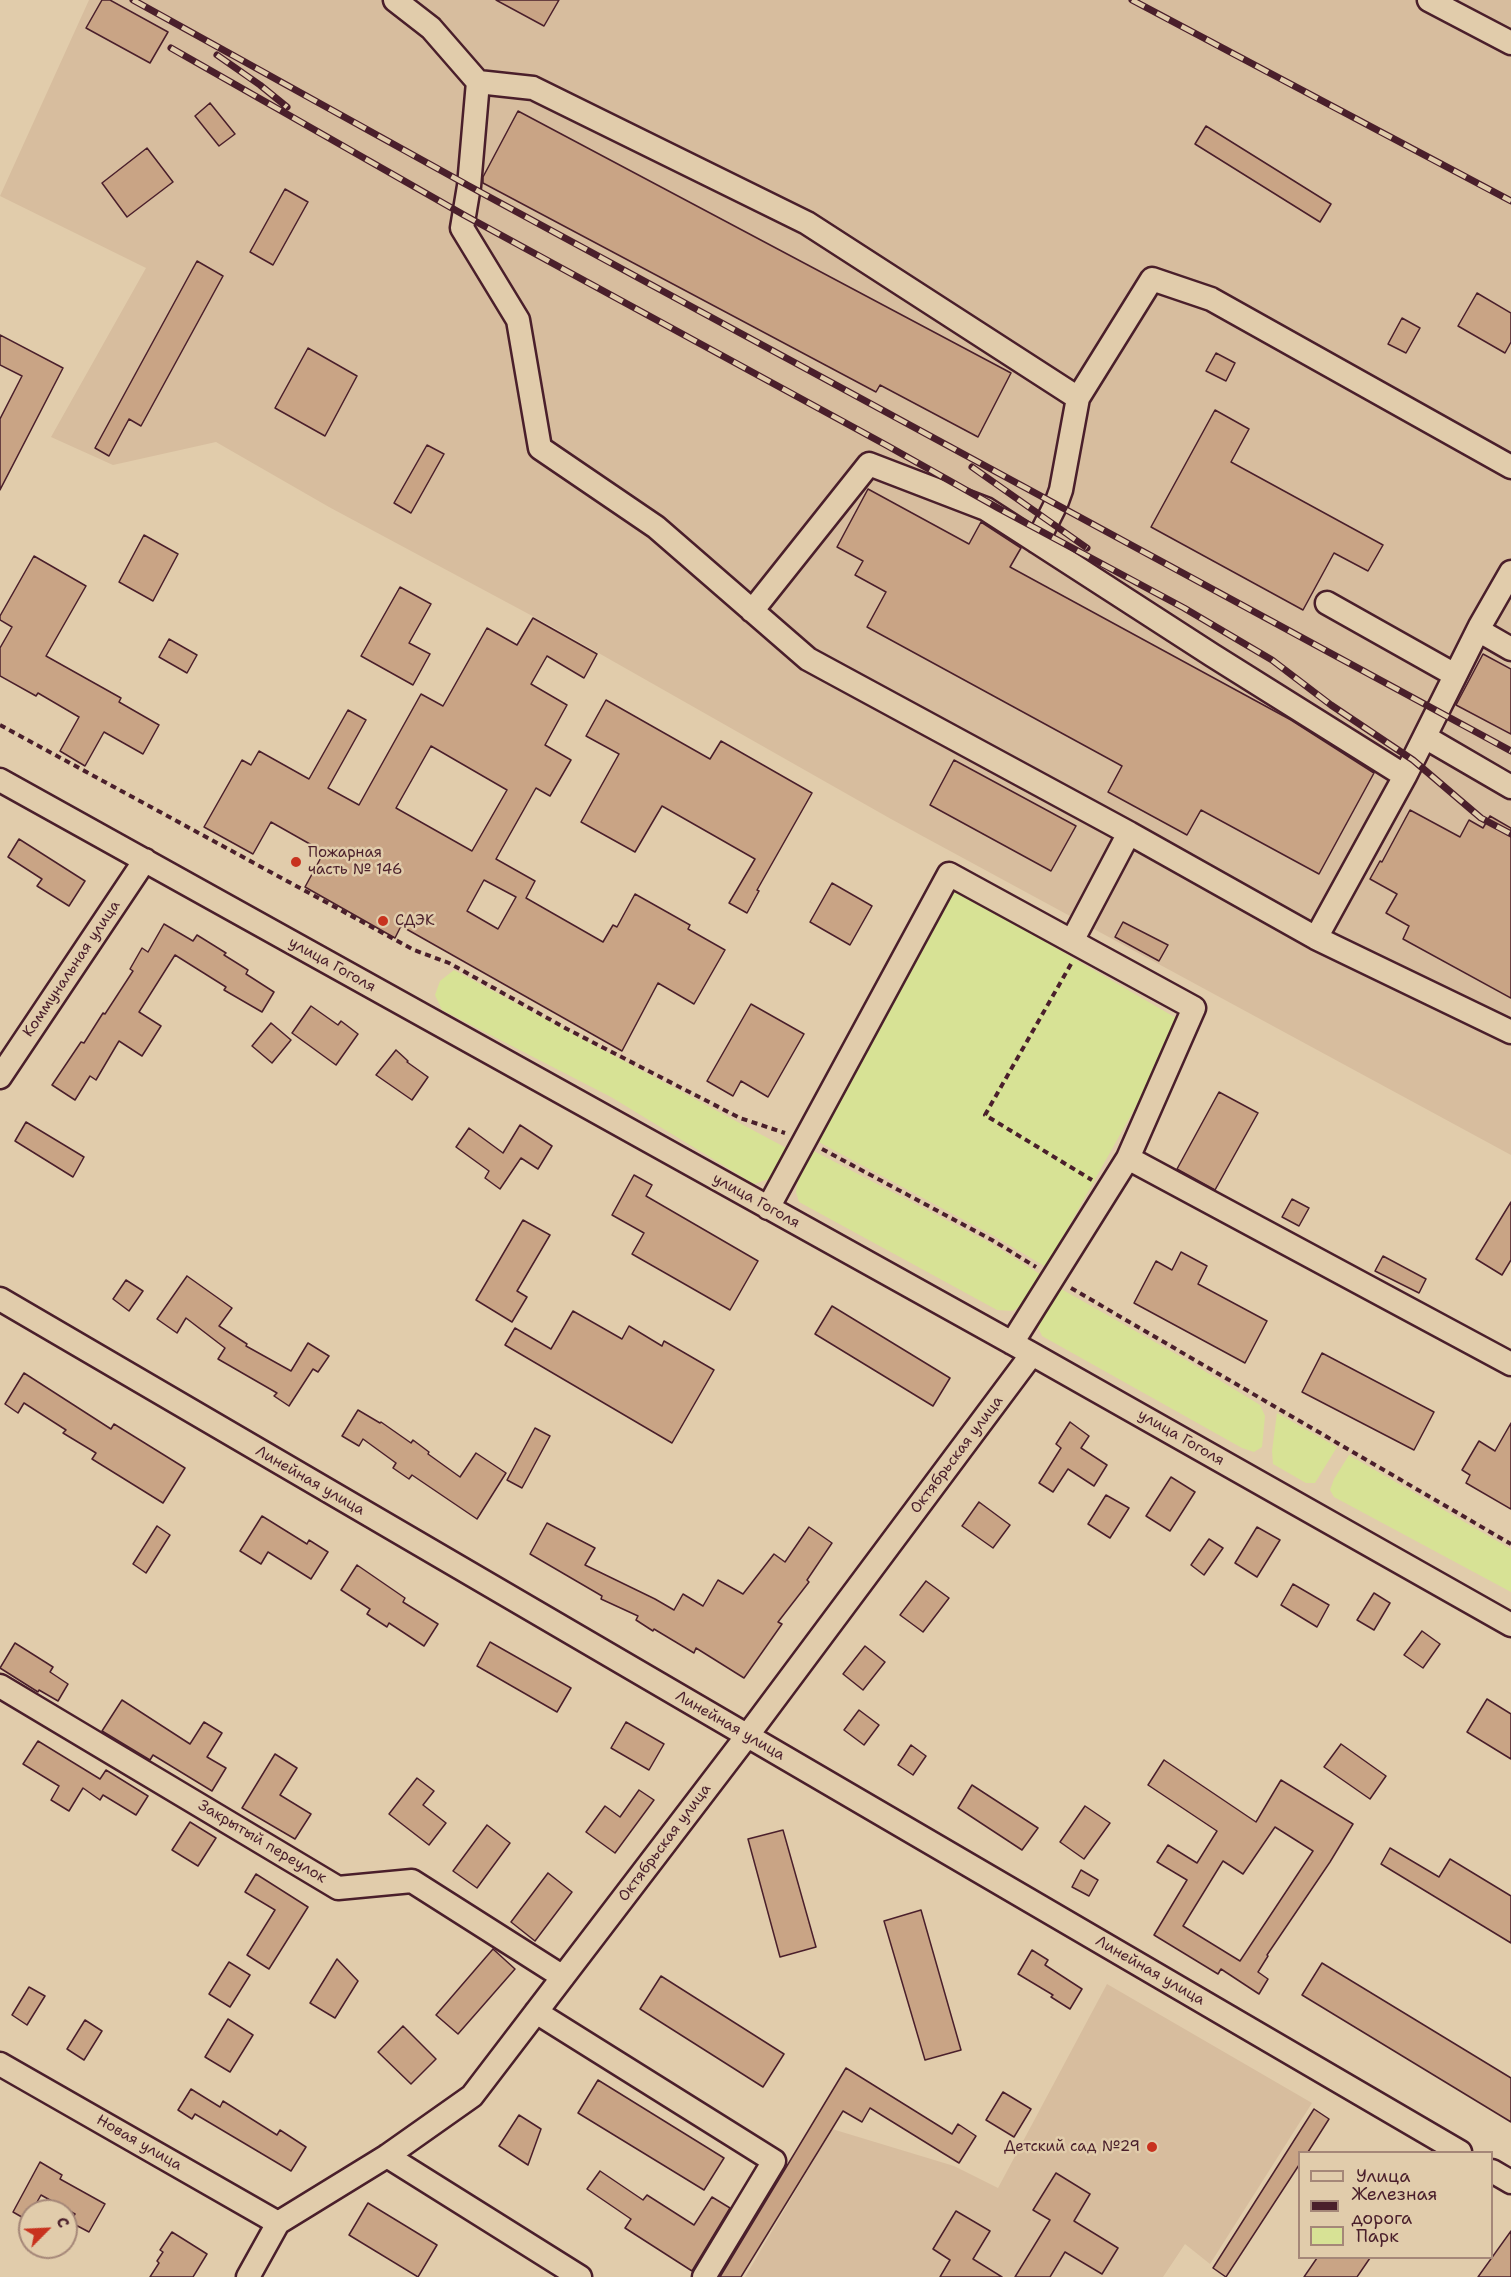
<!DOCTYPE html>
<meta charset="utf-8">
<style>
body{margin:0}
#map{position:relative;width:1511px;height:2277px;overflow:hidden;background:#e1ccab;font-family:"Shantell Sans",sans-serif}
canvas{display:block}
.legend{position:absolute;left:1298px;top:2151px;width:195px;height:108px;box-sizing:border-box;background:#e1ccab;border:2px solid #a58778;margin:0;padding:8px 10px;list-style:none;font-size:18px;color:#4a1f2b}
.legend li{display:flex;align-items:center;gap:12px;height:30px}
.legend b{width:30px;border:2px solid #a58778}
.north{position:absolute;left:18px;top:2199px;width:60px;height:60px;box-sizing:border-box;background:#e1ccab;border:2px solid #a58778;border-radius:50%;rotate:66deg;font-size:16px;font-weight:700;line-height:24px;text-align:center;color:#4a1f2b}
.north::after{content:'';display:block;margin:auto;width:21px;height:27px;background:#c8321e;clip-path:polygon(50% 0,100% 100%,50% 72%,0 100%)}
</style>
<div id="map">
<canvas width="1511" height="2277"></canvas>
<ul class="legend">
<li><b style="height:8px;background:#e1ccab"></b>Улица</li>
<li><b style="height:8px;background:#4a1f2b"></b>Железная дорога</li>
<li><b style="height:16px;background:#d7e295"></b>Парк</li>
</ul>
<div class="north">С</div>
</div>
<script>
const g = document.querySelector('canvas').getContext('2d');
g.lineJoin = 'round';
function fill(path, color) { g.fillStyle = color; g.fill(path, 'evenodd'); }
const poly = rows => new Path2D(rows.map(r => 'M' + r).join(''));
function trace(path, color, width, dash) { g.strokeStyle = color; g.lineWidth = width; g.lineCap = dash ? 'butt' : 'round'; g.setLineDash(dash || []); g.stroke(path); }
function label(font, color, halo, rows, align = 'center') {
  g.font = font + ' "Shantell Sans",sans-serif'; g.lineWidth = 5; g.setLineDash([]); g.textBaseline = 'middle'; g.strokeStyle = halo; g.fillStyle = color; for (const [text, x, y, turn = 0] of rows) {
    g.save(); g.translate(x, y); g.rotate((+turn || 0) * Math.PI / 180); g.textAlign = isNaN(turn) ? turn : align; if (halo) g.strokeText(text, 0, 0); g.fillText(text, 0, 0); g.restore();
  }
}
fill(poly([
 [89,0,1511,0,1511,1155,891,819,551,626,329,507,216,442,113,465,51,437,146,268,0,196],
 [1107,1984,1312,2103,1210,2264,1185,2244,1163,2277,745,2277,832,2129,954,2166,998,2188]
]), '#d7bd9e');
fill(poly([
 [951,887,1183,1022,1046,1267,992,1235,813,1139],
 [454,970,790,1150,772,1178,754,1184,611,1097,442,1010,435,995,440,981],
 [810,1149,990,1243,1043,1276,1027,1301,1013,1311,997,1310,799,1202,796,1192,799,1175],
 [1056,1286,1183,1358,1260,1405,1265,1416,1262,1447,1254,1452,1242,1448,1042,1336,1038,1327,1042,1312],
 [1277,1413,1337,1447,1315,1483,1306,1483,1273,1464,1272,1451],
 [1349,1455,1511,1549,1511,1592,1334,1497,1330,1490,1334,1479]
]), '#d7e295');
const building = poly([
 [102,0,110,0,168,32,150,63,86,28,102,0],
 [496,0,559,0,544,26,496,0],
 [210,103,235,134,219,146,195,116,210,103],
 [518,111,1011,373,978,437,880,385,876,392,483,183,483,177,518,111],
 [1206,126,1331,204,1320,222,1195,144,1206,126],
 [147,148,173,182,127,217,102,183,147,148],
 [285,189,308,202,273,265,250,252,285,189],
 [197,261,223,276,141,426,129,419,109,456,95,448,197,261],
 [1477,293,1511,313,1511,342,1505,353,1458,326,1477,293],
 [1402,318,1420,328,1406,353,1388,344,1402,318],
 [0,335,63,368,0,490,0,419,22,376,0,365,0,335],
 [308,348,357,376,325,436,275,408,308,348],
 [1216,353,1235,363,1226,381,1206,371,1216,353],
 [1215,410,1249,429,1231,462,1383,545,1368,571,1334,553,1303,610,1151,527,1215,410],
 [427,445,444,454,411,513,394,503,427,445],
 [868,489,969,544,981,522,1021,548,1010,567,1291,720,1374,773,1319,874,1201,810,1187,835,1108,792,1122,766,867,627,886,592,855,575,863,561,837,547,868,489],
 [144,535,178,554,153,601,119,582,144,535],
 [34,556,86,586,46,656,121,698,119,702,159,725,143,754,104,732,85,766,60,751,79,717,38,693,36,696,0,676,0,648,12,627,0,620,0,616,34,556],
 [400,587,431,604,409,643,430,654,413,685,361,656,400,587],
 [533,618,597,654,584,678,547,656,531,684,567,705,545,745,571,760,550,796,536,788,496,859,535,881,526,898,603,942,613,925,617,927,635,894,690,925,688,929,725,950,694,1004,658,983,622,1051,401,926,395,938,305,887,324,852,271,822,253,854,204,827,242,760,251,765,259,751,309,779,348,710,366,720,328,788,359,805,421,694,443,706,487,628,517,645,533,618],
 [431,746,507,790,472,851,396,808,431,746],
 [484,880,516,897,498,929,467,911,484,880],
 [169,639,197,655,187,673,159,657,169,639],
 [1483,654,1511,669,1511,734,1456,705,1483,654],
 [606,700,710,759,721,741,812,793,757,890,759,891,747,913,729,903,755,859,662,806,635,852,581,822,619,754,586,736,606,700],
 [954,760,1076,826,1051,871,930,805,954,760],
 [1410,810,1460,837,1469,820,1483,828,1490,816,1511,828,1511,998,1403,939,1409,926,1386,913,1397,894,1370,879,1380,861,1382,862,1410,810],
 [19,839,85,881,69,906,37,886,42,879,8,857,19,839],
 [832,883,872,906,850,945,810,922,832,883],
 [1123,922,1168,945,1159,961,1115,937,1123,922],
 [164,924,193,941,197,935,226,953,224,955,248,970,246,974,274,992,262,1012,224,990,226,987,175,955,139,1012,161,1026,142,1056,119,1041,96,1080,90,1076,75,1100,52,1085,81,1042,84,1043,103,1013,105,1014,133,971,130,969,142,948,148,952,164,924],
 [751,1004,804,1034,768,1097,741,1081,733,1096,707,1081,751,1004],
 [311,1006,338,1025,341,1021,358,1034,336,1065,292,1033,311,1006],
 [271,1023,291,1040,272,1063,252,1046,271,1023],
 [396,1050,408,1061,407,1062,428,1077,412,1100,376,1075,396,1050],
 [1219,1092,1258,1113,1215,1190,1177,1169,1219,1092],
 [26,1122,84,1157,73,1177,15,1141,26,1122],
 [520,1125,552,1146,538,1169,521,1158,500,1189,485,1178,489,1171,456,1147,469,1128,503,1153,520,1125],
 [634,1175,652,1185,646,1196,758,1261,730,1310,632,1254,644,1233,612,1215,634,1175],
 [1292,1199,1309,1208,1299,1226,1282,1217,1292,1199],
 [1511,1202,1511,1260,1502,1275,1476,1259,1511,1202],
 [523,1220,550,1235,517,1291,527,1297,512,1322,476,1300,523,1220],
 [1181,1252,1207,1266,1198,1284,1267,1321,1245,1363,1134,1303,1156,1261,1172,1270,1181,1252],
 [1383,1256,1426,1279,1419,1293,1375,1271,1383,1256],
 [187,1276,232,1308,219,1326,247,1344,246,1346,291,1371,308,1343,329,1356,318,1372,313,1369,289,1406,274,1396,277,1393,218,1359,225,1348,186,1318,177,1333,157,1319,187,1276],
 [126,1280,143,1291,129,1311,113,1299,126,1280],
 [832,1306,950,1378,933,1406,815,1334,832,1306],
 [573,1311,622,1339,629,1326,662,1346,664,1341,714,1370,672,1443,505,1345,515,1328,551,1349,573,1311],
 [1322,1353,1434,1412,1414,1450,1302,1392,1322,1353],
 [24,1373,111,1429,114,1424,185,1468,163,1503,92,1459,96,1453,63,1433,66,1430,24,1403,18,1413,5,1404,24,1373],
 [358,1410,380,1423,381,1422,411,1443,413,1440,429,1452,428,1454,460,1477,476,1453,506,1473,477,1519,412,1475,409,1479,393,1468,396,1463,363,1439,359,1446,342,1436,358,1410],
 [1070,1422,1089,1436,1081,1448,1107,1465,1094,1486,1068,1469,1053,1492,1039,1483,1061,1448,1056,1444,1070,1422],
 [1511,1423,1511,1509,1466,1483,1470,1475,1462,1470,1479,1441,1495,1451,1511,1423],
 [535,1428,550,1436,522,1488,507,1480,535,1428],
 [1171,1477,1195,1492,1170,1531,1146,1516,1171,1477],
 [1106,1495,1129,1508,1110,1538,1088,1524,1106,1495],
 [979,1502,1010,1525,993,1548,962,1526,979,1502],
 [262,1516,307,1544,309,1540,328,1552,311,1579,268,1552,261,1564,240,1551,262,1516],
 [547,1523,595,1548,585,1565,655,1599,674,1610,683,1594,703,1606,718,1580,743,1594,774,1554,785,1562,809,1527,832,1543,807,1580,809,1582,778,1622,782,1624,744,1678,696,1648,694,1653,654,1629,653,1631,636,1620,638,1616,601,1599,602,1596,530,1554,547,1523],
 [157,1526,170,1535,146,1573,133,1564,157,1526],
 [1257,1527,1280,1540,1257,1577,1235,1563,1257,1527],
 [1209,1539,1223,1548,1204,1575,1191,1565,1209,1539],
 [357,1565,405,1598,403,1602,438,1624,424,1646,389,1623,387,1627,367,1614,370,1609,341,1590,357,1565],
 [926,1581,949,1598,923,1632,900,1615,926,1581],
 [1293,1584,1329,1605,1317,1627,1281,1605,1293,1584],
 [1374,1593,1390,1603,1374,1630,1357,1620,1374,1593],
 [1422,1631,1440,1644,1423,1668,1404,1655,1422,1631],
 [490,1642,571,1688,557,1712,477,1666,490,1642],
 [15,1643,53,1667,50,1672,68,1684,58,1701,39,1690,38,1692,0,1668,15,1643],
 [865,1646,885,1662,863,1690,843,1674,865,1646],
 [1487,1699,1511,1714,1511,1759,1467,1732,1487,1699],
 [122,1700,190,1744,204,1722,222,1733,207,1757,226,1768,212,1791,153,1755,150,1760,102,1731,122,1700],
 [859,1710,879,1725,864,1745,844,1730,859,1710],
 [626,1722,664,1744,649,1770,611,1748,626,1722],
 [38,1741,100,1779,106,1770,148,1796,136,1815,103,1795,100,1800,83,1788,69,1811,51,1800,59,1786,23,1764,38,1741],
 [1341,1744,1386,1776,1370,1799,1324,1767,1341,1744],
 [911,1745,926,1756,913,1775,898,1765,911,1745],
 [275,1754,297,1768,280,1795,311,1814,295,1839,242,1808,275,1754],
 [1164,1760,1256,1822,1281,1780,1353,1824,1330,1862,1267,1955,1268,1956,1258,1972,1268,1979,1259,1994,1221,1969,1218,1974,1154,1935,1187,1880,1157,1862,1168,1845,1197,1863,1217,1831,1148,1785,1164,1760],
 [1275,1827,1313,1851,1240,1961,1183,1926,1223,1861,1243,1874,1275,1827],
 [417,1778,434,1791,423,1805,446,1823,429,1845,389,1814,417,1778],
 [972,1785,1038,1828,1022,1850,958,1808,972,1785],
 [639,1790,654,1800,615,1853,586,1832,605,1806,620,1817,639,1790],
 [1085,1806,1110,1823,1084,1859,1060,1842,1085,1806],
 [190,1822,216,1838,198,1866,172,1850,190,1822],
 [487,1825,510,1843,477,1888,453,1871,487,1825],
 [783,1830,816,1947,780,1957,748,1839,783,1830],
 [1390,1848,1439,1877,1450,1859,1511,1896,1511,1943,1381,1864,1390,1848],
 [1081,1870,1098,1880,1089,1896,1072,1887,1081,1870],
 [548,1873,572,1892,535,1941,511,1922,548,1873],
 [256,1874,308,1907,269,1969,247,1955,275,1910,245,1892,256,1874],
 [921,1910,961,2050,925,2060,884,1921,921,1910],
 [493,1949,515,1969,458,2034,436,2015,493,1949],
 [1032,1950,1048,1960,1045,1965,1082,1989,1070,2009,1051,1997,1053,1995,1018,1974,1032,1950],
 [337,1959,358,1981,335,2018,310,2003,337,1959],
 [229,1962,250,1975,230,2007,209,1994,229,1962],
 [1322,1963,1511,2078,1511,2122,1302,1995,1322,1963],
 [661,1976,784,2054,763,2087,640,2009,661,1976],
 [29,1987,45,1996,27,2025,12,2015,29,1987],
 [228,2019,253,2035,230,2072,205,2057,228,2019],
 [85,2020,102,2031,84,2060,67,2049,85,2020],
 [403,2026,436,2059,411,2084,378,2052,403,2026],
 [846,2068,952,2134,958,2124,976,2136,959,2163,870,2108,862,2122,843,2111,741,2277,720,2277,846,2068],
 [598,2080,724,2158,704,2190,578,2113,598,2080],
 [191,2089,220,2107,223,2101,277,2135,280,2130,306,2147,291,2171,195,2114,192,2119,178,2110,191,2089],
 [1003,2092,1031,2109,1014,2137,986,2120,1003,2092],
 [1314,2109,1329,2119,1308,2152,1299,2152,1299,2165,1226,2277,1213,2268,1314,2109],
 [519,2115,541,2129,528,2165,499,2146,519,2115],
 [40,2162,62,2175,60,2179,105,2204,89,2232,70,2222,75,2214,41,2195,32,2211,30,2211,27,2220,13,2212,40,2162],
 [600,2171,643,2200,647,2195,694,2225,712,2197,730,2208,692,2271,625,2228,631,2219,587,2189,600,2171],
 [1056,2173,1090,2194,1074,2221,1118,2248,1102,2274,1065,2252,1050,2277,1015,2277,1050,2220,1033,2210,1056,2173],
 [368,2203,437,2245,418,2277,349,2235,368,2203],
 [956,2211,990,2231,973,2259,1002,2277,940,2277,950,2260,933,2249,956,2211],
 [1511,2231,1511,2277,1478,2277,1511,2231],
 [172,2232,207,2254,193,2277,150,2277,159,2263,157,2261,163,2252,160,2250,172,2232],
 [1317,2258,1370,2258,1357,2277,1304,2277,1317,2258]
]);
fill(building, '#c9a485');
trace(building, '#4a1f2b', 1.5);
const minor = poly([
 [395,0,431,28,478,82,469,186,462,228,518,320,540,448,656,527,808,659,1129,833,1072,941],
 [1429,0,1511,43],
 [478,82,533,88,807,223,1078,398,1152,279,1211,299,1511,467],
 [1037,542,1056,504,1061,490,1078,398],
 [1327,603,1455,675],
 [752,611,869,464,986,509,1212,655,1405,776],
 [1478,630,1511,649],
 [1425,737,1511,787],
 [0,780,1032,1354,1511,1625],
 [1129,833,1316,938,1511,1032],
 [1316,938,1405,776,1480,626,1511,572],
 [0,1077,145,860],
 [768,1208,949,874,1194,1008,1128,1158],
 [0,1299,1460,2152],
 [1012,1343,1128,1158,1511,1364],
 [0,1686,338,1888,412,1881,563,1977],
 [536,2012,774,2161,704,2277],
 [0,2064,278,2223],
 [387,2156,580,2277],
 [1492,2171,1511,2182],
 [248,2277,278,2223,387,2156,472,2096,747,1736,1032,1354]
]);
trace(minor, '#4a1f2b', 27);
trace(poly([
 [0,725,414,950,449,963,567,1029,740,1118,785,1133],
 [1071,964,985,1115,1092,1180],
 [822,1149,992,1240,1036,1267],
 [1071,1288,1511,1544]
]), '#4a1f2b', 4, [6, 4.5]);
trace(minor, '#e1ccab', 22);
const rail = poly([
 [133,0,469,186,1511,751],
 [1132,0,1511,201],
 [171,48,464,215,886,445,998,508,1184,608,1272,660,1331,705,1413,760,1481,818,1511,834],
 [217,55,260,85,287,107],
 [972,467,1087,548]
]);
trace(rail, '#4a1f2b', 7);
trace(rail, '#e1ccab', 4.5, [14]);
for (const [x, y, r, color] of [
 [296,862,6,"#c8321e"],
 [383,921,6,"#c8321e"],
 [1152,2147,6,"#c8321e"]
]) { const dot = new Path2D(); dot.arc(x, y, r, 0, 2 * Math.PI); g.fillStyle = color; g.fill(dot); trace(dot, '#e1ccab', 2); }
label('15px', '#4a1f2b', '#e1ccab', [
 ["Пожарная",308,853],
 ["часть № 146",308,870],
 ["СДЭК",395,921],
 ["Детский сад №29",1140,2147,"right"]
], 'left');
label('15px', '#4a1f2b', '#e1ccab', [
 ["улица Гоголя",332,965,29],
 ["Коммунальная улица",72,969,-56],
 ["улица Гоголя",756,1201,29],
 ["улица Гоголя",1181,1438,30],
 ["Октябрьская улица",957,1455,-53],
 ["Линейная улица",310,1481,30],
 ["Линейная улица",730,1726,30],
 ["Закрытый переулок",262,1842,31],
 ["Октябрьская улица",665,1843,-53],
 ["Линейная улица",1150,1971,30],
 ["Новая улица",139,2143,30]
]);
</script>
